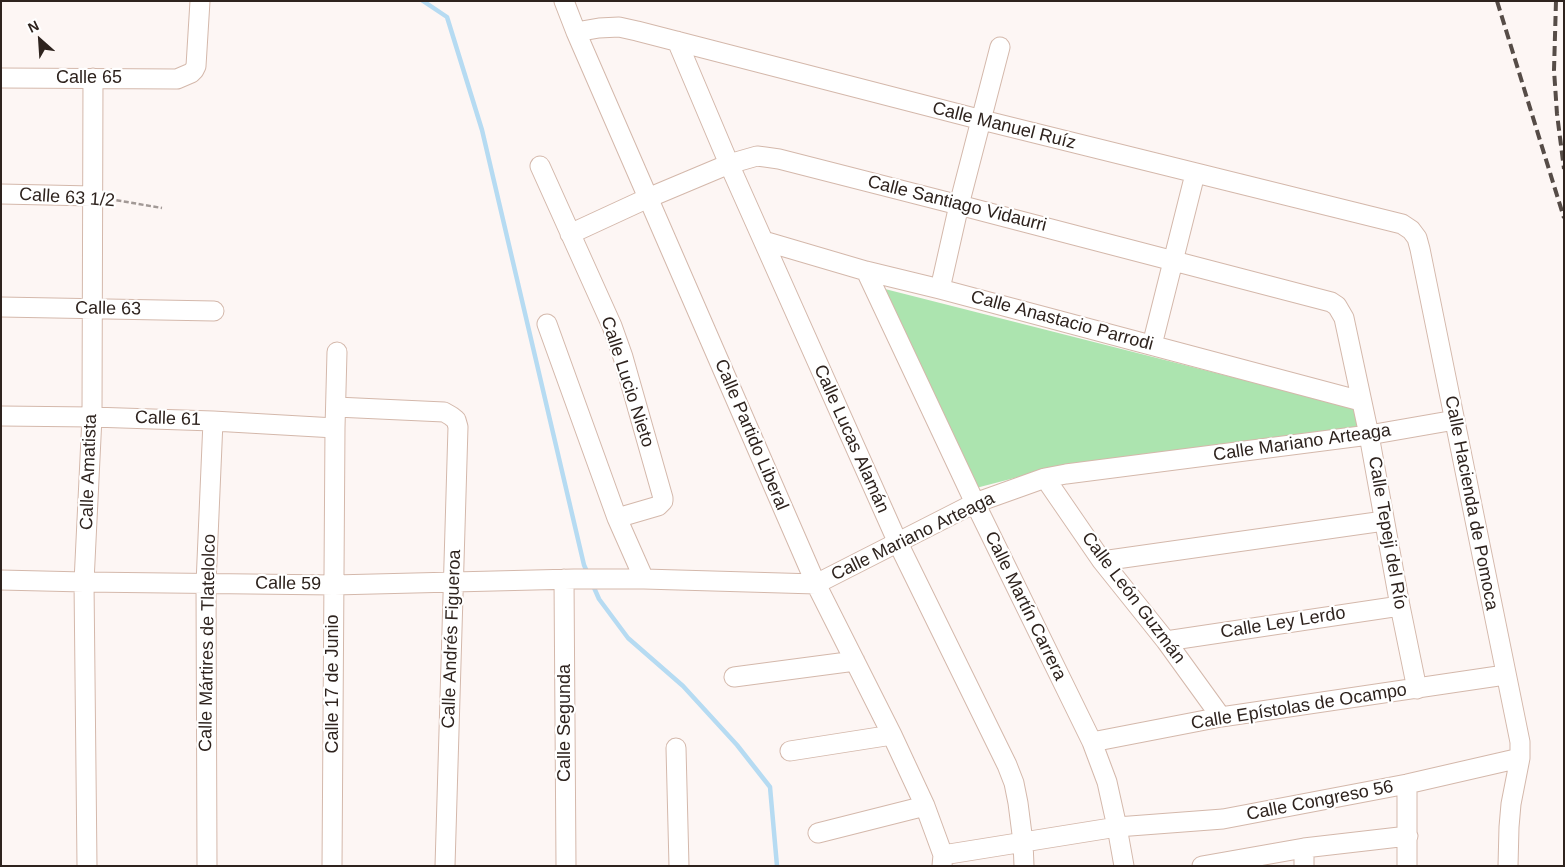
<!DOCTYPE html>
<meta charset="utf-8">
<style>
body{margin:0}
#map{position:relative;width:1565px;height:867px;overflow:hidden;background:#fdf6f4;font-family:Arial,sans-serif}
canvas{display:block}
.frame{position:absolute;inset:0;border:2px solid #2e231e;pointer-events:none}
.north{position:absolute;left:15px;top:15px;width:50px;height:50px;-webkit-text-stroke:4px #fff;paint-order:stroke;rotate:334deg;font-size:14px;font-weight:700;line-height:20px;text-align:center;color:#2e231e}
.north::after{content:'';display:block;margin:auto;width:18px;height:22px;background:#2e231e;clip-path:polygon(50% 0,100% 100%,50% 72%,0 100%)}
</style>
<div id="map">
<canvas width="1565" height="867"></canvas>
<div class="frame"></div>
<div class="north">N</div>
</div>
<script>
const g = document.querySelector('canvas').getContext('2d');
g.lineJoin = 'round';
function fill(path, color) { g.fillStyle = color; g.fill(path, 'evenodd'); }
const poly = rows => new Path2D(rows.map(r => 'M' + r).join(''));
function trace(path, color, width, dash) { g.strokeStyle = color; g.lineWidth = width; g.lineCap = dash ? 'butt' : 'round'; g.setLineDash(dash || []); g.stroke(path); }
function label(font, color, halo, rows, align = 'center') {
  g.font = font + ' Arial,sans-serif'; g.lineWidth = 4.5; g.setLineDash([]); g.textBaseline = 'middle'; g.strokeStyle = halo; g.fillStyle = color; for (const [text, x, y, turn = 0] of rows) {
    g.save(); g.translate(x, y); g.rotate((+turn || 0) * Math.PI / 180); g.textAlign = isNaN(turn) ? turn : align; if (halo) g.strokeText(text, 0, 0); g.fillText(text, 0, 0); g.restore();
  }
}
fill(poly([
 [885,289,1354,408,1358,428,1075,466,1026,475,976,488]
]), '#ace4af');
trace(poly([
 [423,1,447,17,482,130,584,565,588,574],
 [592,583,599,599,628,638,683,686,737,745,770,787,777,866]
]), '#b6dbf2', 4.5);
const minor = poly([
 [564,1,576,32,816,584,892,735,925,806,943,855,942,866],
 [576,32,599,28,619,27,637,31,982,120,1402,224,1411,230,1417,238,1420,249,1520,742,1520,758,1511,804,1509,827,1508,866],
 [677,41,729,164,898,543,1007,765,1014,783,1018,803,1023,842,1024,866],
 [1,78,177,79,191,73,194,70,196,66,200,1],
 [540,166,612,326,623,357,663,498,663,501,658,506,617,518],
 [1,194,92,196],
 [570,234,648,198,729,164,757,156,765,157,779,159,959,205,1331,302,1337,306,1344,318,1369,435,1400,606,1417,689],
 [764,241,866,271,940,289,1361,401],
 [866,271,975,503,1092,742,1107,782,1117,827,1124,866],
 [940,289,959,205,1000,47],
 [1,307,214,311],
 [547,324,617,518,644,579],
 [1152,345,1195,174],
 [336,407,444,412,451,416,456,420,458,427,445,866],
 [1,416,92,417,213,421,335,428],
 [1045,478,1102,561,1166,641,1221,717],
 [1102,561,1384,521],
 [564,579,566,866],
 [1,580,84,582,334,585,574,579,644,579,816,584,975,503,1045,478,1066,474,1369,435,1455,420],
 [1166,641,1400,606],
 [734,677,855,661],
 [1092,742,1221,717,1505,675],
 [676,748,679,866],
 [790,751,892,735],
 [1407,784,1407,866],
 [818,833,925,806],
 [943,855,1117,827,1223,819,1407,784,1520,758],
 [87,866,84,582,92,417,93,78],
 [207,866,206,584,213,421],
 [332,866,335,428,337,352],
 [1202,866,1304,848,1408,836],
 [1304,866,1304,848]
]);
trace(minor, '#d4b8ab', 21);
trace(poly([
 [109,199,162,208]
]), '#a29996', 2.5, [5, 2.5]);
trace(minor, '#fff', 19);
trace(poly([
 [1497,1,1564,218],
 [1556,1,1554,70,1557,114,1564,169]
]), '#564c47', 4, [10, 5]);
label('18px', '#2e231e', '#fff', [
 ["Calle 65",89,78],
 ["Calle Manuel Ruíz",1004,126,14],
 ["Calle 63 1/2",67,198,4],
 ["Calle Santiago Vidaurri",957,204,14],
 ["Calle 63",108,309,1],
 ["Calle Anastacio Parrodi",1062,321,15],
 ["Calle Lucio Nieto",627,382,72],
 ["Calle 61",168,419,2],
 ["Calle Partido Liberal",751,435,67],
 ["Calle Lucas Alamán",851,439,66],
 ["Calle Mariano Arteaga",1302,443,-8],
 ["Calle Amatista",89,472,-88],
 ["Calle Hacienda de Pomoca",1471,503,79],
 ["Calle Tepeji del Río",1387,533,80],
 ["Calle Mariano Arteaga",913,537,-26],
 ["Calle 59",288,584,1],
 ["Calle León Guzmán",1133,598,53],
 ["Calle Martín Carrera",1025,606,64],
 ["Calle Ley Lerdo",1283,623,-9],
 ["Calle Andrés Figueroa",452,639,-88],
 ["Calle Mártires de Tlatelolco",208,643,-89],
 ["Calle 17 de Junio",333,684,-90],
 ["Calle Epístolas de Ocampo",1299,707,-9],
 ["Calle Segunda",565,723,-90],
 ["Calle Congreso 56",1320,801,-11]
]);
</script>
